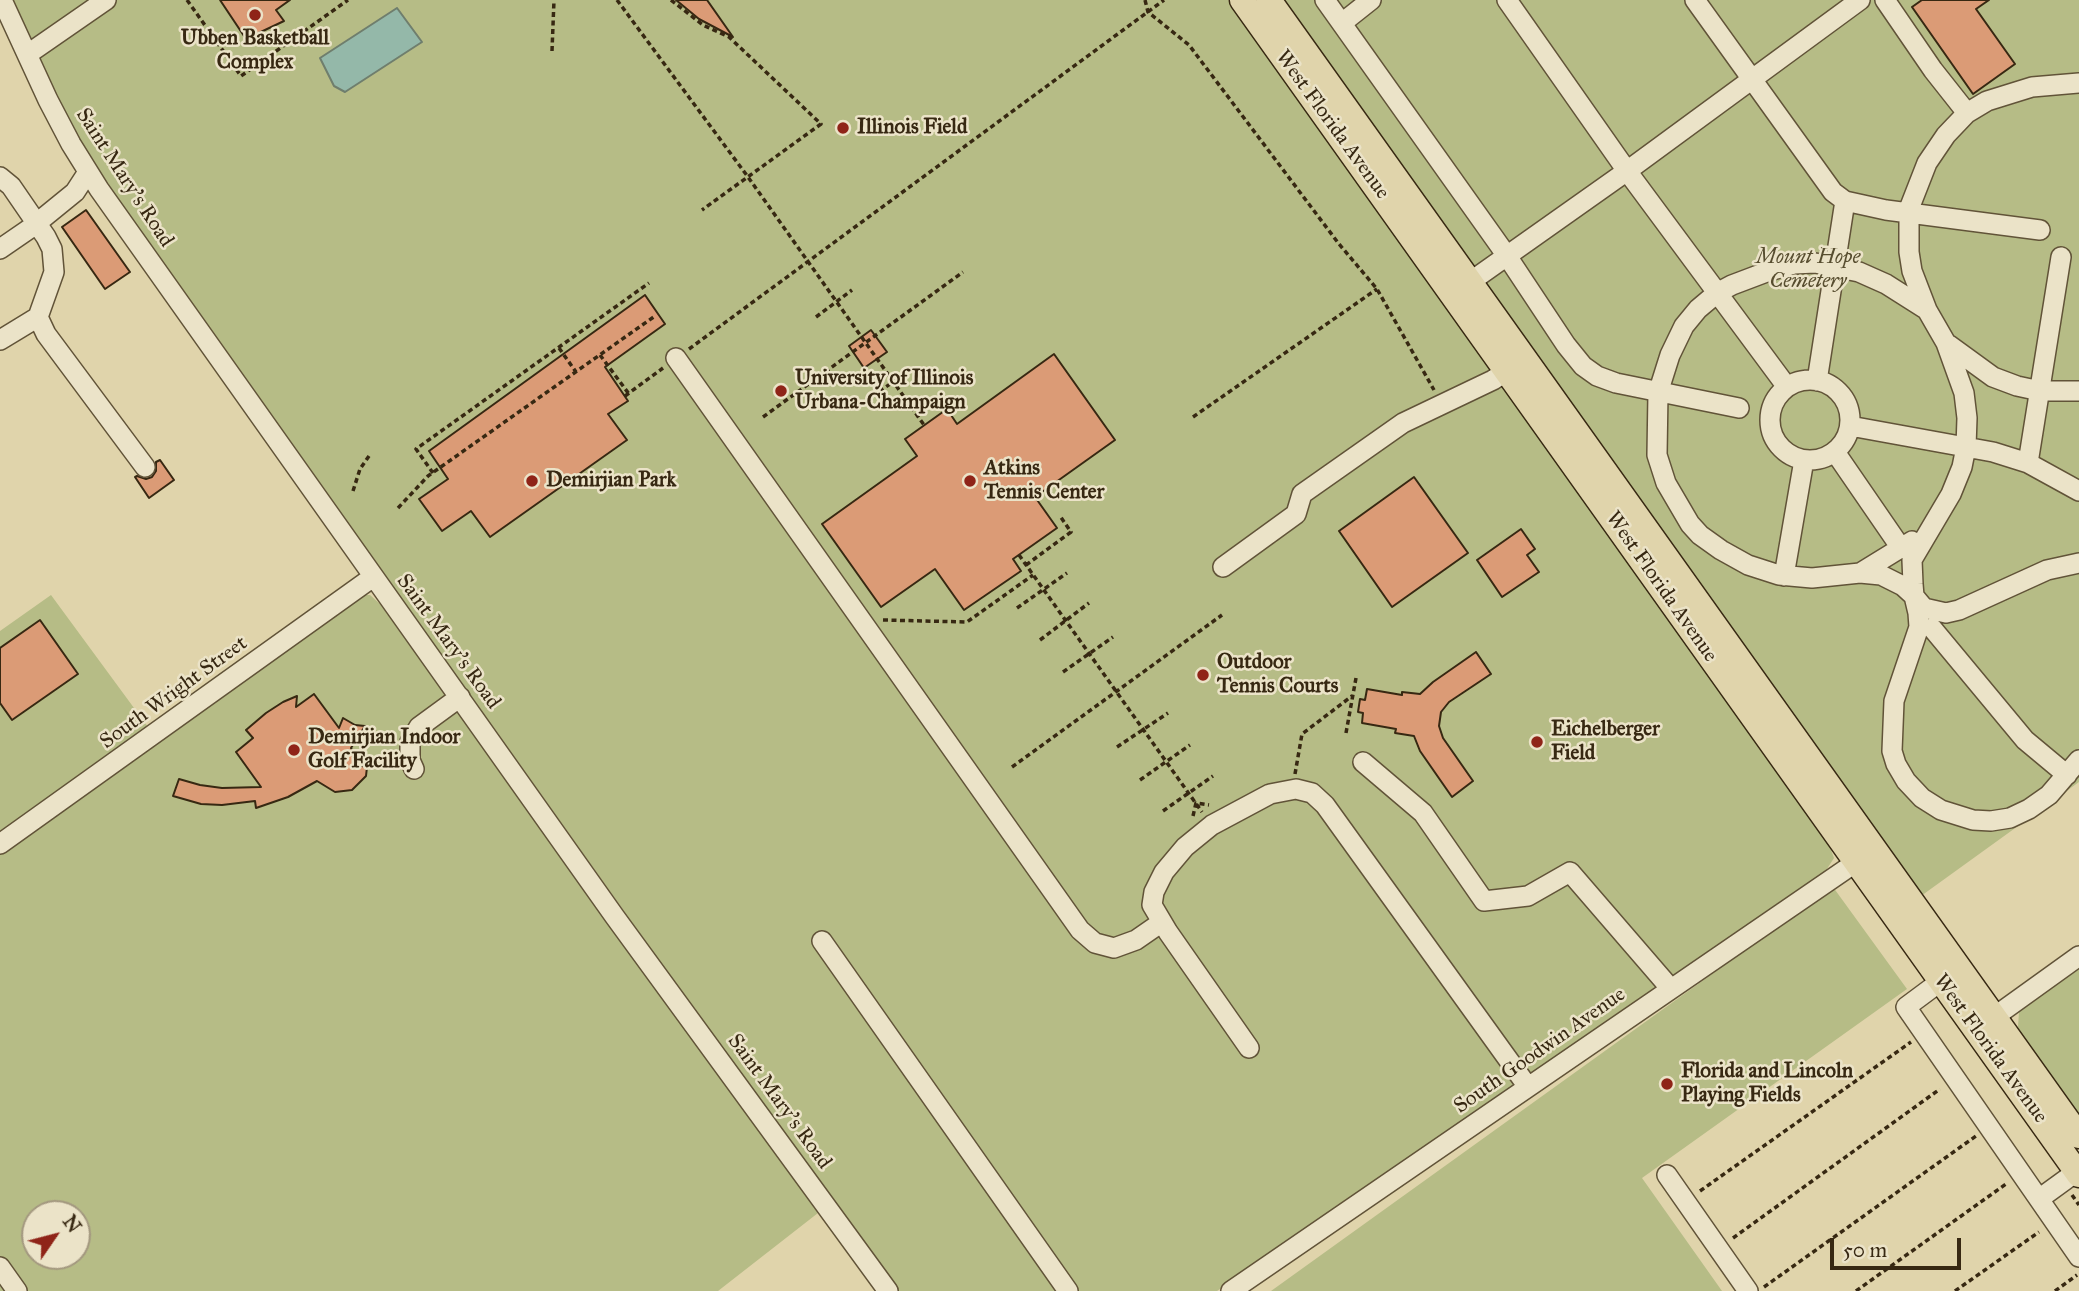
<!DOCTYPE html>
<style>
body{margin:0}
#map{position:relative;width:2079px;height:1291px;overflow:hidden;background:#e0d4ab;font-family:"IM FELL Great Primer",serif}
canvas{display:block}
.north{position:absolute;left:21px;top:1200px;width:70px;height:70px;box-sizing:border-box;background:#ebe3c8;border:2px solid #a3987f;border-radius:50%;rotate:55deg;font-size:19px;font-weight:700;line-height:28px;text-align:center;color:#372812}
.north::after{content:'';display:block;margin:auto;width:24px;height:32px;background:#8f2418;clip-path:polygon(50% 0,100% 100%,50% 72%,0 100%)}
.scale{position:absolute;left:1830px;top:1238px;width:131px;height:32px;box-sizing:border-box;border:4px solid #372812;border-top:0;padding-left:9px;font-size:21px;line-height:24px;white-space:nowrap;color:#372812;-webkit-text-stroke:5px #ebe3c8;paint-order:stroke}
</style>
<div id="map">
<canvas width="2079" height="1291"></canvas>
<div class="north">N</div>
<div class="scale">50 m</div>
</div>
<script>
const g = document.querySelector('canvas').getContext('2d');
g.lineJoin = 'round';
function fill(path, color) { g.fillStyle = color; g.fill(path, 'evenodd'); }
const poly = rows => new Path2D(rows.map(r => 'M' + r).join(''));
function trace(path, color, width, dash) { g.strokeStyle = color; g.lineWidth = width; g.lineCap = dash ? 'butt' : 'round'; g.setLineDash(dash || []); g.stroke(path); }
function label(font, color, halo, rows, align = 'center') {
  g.font = font + ' "IM FELL Great Primer",serif'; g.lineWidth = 5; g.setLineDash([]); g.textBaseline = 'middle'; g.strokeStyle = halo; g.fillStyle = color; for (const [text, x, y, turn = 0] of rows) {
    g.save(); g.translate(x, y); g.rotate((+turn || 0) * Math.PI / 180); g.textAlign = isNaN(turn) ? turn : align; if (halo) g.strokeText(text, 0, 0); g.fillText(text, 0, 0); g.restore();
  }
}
fill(poly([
 [11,0,1228,0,1828,842,1834,858,1823,875,1217,1291,898,1291,751,1090,97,170,70,125],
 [1283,0,2079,0,2079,782,1921,896],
 [51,595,159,742,359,595,370,595,380,604,818,1213,718,1291,0,1291,0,631],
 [35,1214,77,1214,77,1256,35,1256],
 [1833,887,1907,989,1642,1178,1722,1291,1271,1291],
 [2079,968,2079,1117,2021,1035,2018,1027,2019,1012,2022,1009]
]), '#b6bc86');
const water = poly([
 [397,8,422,42,345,92,334,86,320,58,397,8]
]);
fill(water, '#94b8a9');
trace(water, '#6f7e6d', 2);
const building = poly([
 [220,0,290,0,276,10,284,21,246,39,220,0],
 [676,0,707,0,733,37,699,19,676,0],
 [1922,0,1989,0,1976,9,2015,64,1973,94,1912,7,1922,0],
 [86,210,130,272,105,289,62,227,86,210],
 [645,295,665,324,605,367,628,401,608,414,627,440,490,537,471,511,442,531,419,499,448,479,429,451,645,295],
 [871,330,887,352,864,368,849,346,871,330],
 [1054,354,1115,440,1035,497,1057,528,1013,559,1021,571,964,610,935,569,881,607,822,524,917,456,905,439,947,409,957,424,1054,354],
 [160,460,174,480,149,498,135,477,137,476,146,479,152,477,156,471,156,462,160,460],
 [1414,477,1468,553,1392,607,1339,531,1414,477],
 [1521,529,1535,549,1527,555,1539,572,1502,597,1477,560,1521,529],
 [40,620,78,674,12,720,0,703,0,648,40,620],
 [1476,652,1491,674,1449,702,1441,712,1439,726,1443,738,1473,781,1452,797,1420,751,1414,736,1395,733,1396,729,1362,723,1363,713,1358,712,1360,699,1365,700,1367,689,1402,695,1402,692,1420,694,1433,682,1476,652],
 [314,694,339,728,343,718,355,725,365,726,351,748,356,757,356,765,367,767,366,776,352,790,335,792,317,781,288,797,256,808,255,801,222,805,201,804,173,796,179,779,200,785,222,788,261,787,236,752,253,738,246,730,266,713,283,702,297,696,296,707,314,694]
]);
fill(building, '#db9b76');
trace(building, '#372812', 2);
const minor = poly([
 [2,0,48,100,71,144,99,189,615,917,888,1291],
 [1325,0,1507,256,1566,345,1583,366,1597,376,1616,383,1739,408],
 [1507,0,1627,171,1787,387],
 [1695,0,1833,192,1845,201,1886,210,2040,230],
 [1885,0,1933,70,1967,113],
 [1342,23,1371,0],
 [28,54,106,0],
 [0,177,11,186,46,237,52,249,54,272,38,317,46,334,145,467],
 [0,249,32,227,75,192,88,172],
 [1470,282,1627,171,1860,0],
 [1927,310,1912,271,1909,252,1909,209,1927,163,1946,135,1967,113,1987,101,2032,87,2079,83],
 [0,340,38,317],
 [1949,345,1993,377,2017,386,2040,391,2079,391],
 [676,358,1080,930,1095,943,1114,948,1136,940,1162,922],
 '1770 420a40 40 0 1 1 80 0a40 40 0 1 1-80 0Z',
 [1817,381,1845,201],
 [1850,426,1993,452,2028,463,2079,491],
 [1835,452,1901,548],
 [2028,463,2061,257],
 [2079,563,2047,570,1959,610,1946,613,1924,608,1914,596,1903,586,1881,575,1860,573,1812,578,1779,575,1748,565,1721,550,1700,535,1690,524,1666,483,1657,455,1658,393,1670,355,1684,326,1698,309,1717,293,1732,285,1769,271,1794,264,1815,263,1859,272,1886,284,1927,310,1946,343,1964,393,1967,418,1966,447,1962,467,1951,494,1912,560,1913,584,1914,596,1918,613,1919,627,1894,701,1892,751,1896,764,1906,781,1922,798,1941,810,1973,820,1991,821,2010,818,2029,809,2049,795,2079,760],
 [1223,567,1296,514,1302,494,1403,423,1493,380,1516,365],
 [1860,573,1912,541],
 [1784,576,1804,460],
 [1932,628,2025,740,2067,775],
 [1363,762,1423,813,1484,901,1528,896,1570,872,1671,989],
 [414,769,410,760,410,742,419,727,460,697],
 [0,844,373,577],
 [822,941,1068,1291],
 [1941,981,1906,1007,2079,1257],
 [1983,1025,2079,956],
 [1249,1048,1168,932,1152,905,1154,892,1164,872,1185,847,1212,825,1270,794,1296,789,1312,793,1325,805,1528,1087],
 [1667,1175,1748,1291],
 [2039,1199,2079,1170],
 [0,1267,17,1291],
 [1231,1291,1868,854]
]);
const major = poly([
 [1242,0,2079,1175],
 [1269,0,2079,1136]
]);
trace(minor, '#615338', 22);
trace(major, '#372812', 27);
trace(poly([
 [187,0,241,76,348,0],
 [617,0,748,177,924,425],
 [671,0,703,25,729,37,821,124,702,210],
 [1145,0,1148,12,1189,45,1339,244,1377,289,1434,390],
 [552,51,554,0],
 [816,317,852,290],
 [559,348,576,372],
 [689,349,1164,0],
 [600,355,629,394],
 [625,396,663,368],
 [872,396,910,371],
 [763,417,963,272],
 [1193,417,1377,289],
 [433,473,416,449,649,283],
 [353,491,360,469,371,453],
 [398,508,428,476,655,316],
 [1019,555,1202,812],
 [1026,565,1071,532,1060,516],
 [1017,608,1067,573],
 [883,620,967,622,1033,575],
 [1040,640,1089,603],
 [1063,672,1113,637],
 [1346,733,1356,678],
 [1117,747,1168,713],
 [1012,767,1222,615],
 [1295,774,1302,734,1352,696],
 [1140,780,1190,745],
 [1163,811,1213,776],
 [1193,816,1196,803,1209,805],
 [1700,1191,1911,1042],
 [2072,1195,2079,1205],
 [1733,1238,1940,1089],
 [1764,1287,1976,1136],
 [1856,1291,2006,1184],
 [1955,1291,2039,1232],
 [2055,1291,2077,1275]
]), '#372812', 3.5, [5, 3.5]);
trace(minor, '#ebe3c8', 19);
trace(major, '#e0d4ab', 24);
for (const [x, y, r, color] of [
 [255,15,7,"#8f2418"],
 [843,128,7,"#8f2418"],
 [781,391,7,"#8f2418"],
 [532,481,7,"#8f2418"],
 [970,481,7,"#8f2418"],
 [1203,675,7,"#8f2418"],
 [1537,742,7,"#8f2418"],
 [294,750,7,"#8f2418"],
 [1667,1084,7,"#8f2418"]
]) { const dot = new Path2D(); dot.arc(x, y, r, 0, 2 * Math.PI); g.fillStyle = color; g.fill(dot); trace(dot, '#ebe3c8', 2.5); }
label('bold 21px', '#372812', '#ebe3c8', [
 ["Ubben Basketball",255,39,"center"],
 ["Complex",255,63,"center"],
 ["Illinois Field",857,128],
 ["University of Illinois",795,379],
 ["Urbana-Champaign",795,403],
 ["Atkins",984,469],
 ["Tennis Center",984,493],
 ["Demirjian Park",546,481],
 ["Outdoor",1217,663],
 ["Tennis Courts",1217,687],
 ["Eichelberger",1551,730],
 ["Field",1551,754],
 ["Demirjian Indoor",308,738],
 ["Golf Facility",308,762],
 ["Florida and Lincoln",1681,1072],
 ["Playing Fields",1681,1096]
], 'left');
label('21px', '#372812', '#ebe3c8', [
 ["West Florida Avenue",1332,125,54],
 ["Saint Mary's Road",124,178,57],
 ["West Florida Avenue",1661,587,55],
 ["Saint Mary's Road",448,642,54],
 ["South Wright Street",174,693,-36],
 ["West Florida Avenue",1990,1049,54],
 ["South Goodwin Avenue",1540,1051,-35],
 ["Saint Mary's Road",779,1102,54]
]);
label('italic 21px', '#574d2f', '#ebe3c8', [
 ["Mount Hope",1808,258],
 ["Cemetery",1808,282]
]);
</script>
